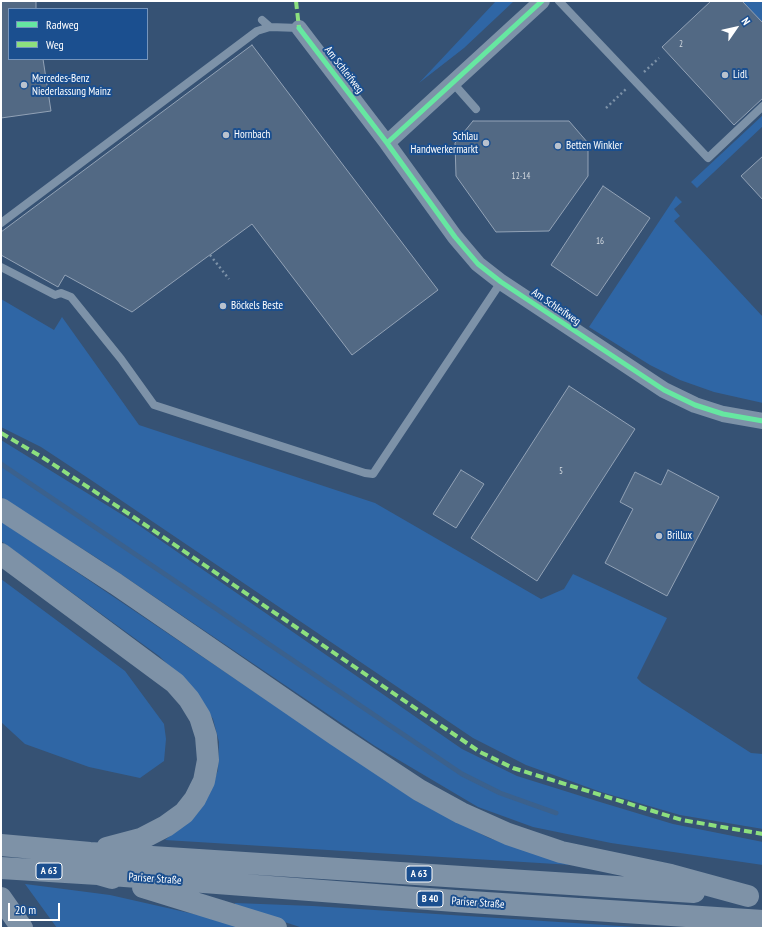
<!DOCTYPE html>
<meta charset="utf-8">
<style>
body{margin:0}
#map{position:relative;width:764px;height:929px;overflow:hidden;background:#365274;font-family:"PT Sans Narrow",sans-serif}
canvas{display:block}
.frame{position:absolute;inset:0;border:2px solid #fff;pointer-events:none}
.legend{position:absolute;left:8px;top:8px;width:140px;height:52px;box-sizing:border-box;background:#1b4f8f;border:1px solid #7695bc;margin:0;padding:5px 7px;list-style:none;font-size:12px;color:#fff}
.legend li{display:flex;align-items:center;gap:8px;height:20px}
.legend b{width:20px;border:1px solid #7695bc}
.north{position:absolute;left:716px;top:8px;width:40px;height:40px;-webkit-text-stroke:3px #1b4f8f;paint-order:stroke;rotate:56deg;font-size:11px;font-weight:700;line-height:16px;text-align:center;color:#fff}
.north::after{content:'';display:block;margin:auto;width:14px;height:18px;background:#fff;clip-path:polygon(50% 0,100% 100%,50% 72%,0 100%)}
.scale{position:absolute;left:8px;top:903px;width:52px;height:18px;box-sizing:border-box;border:2px solid #fff;border-top:0;padding-left:5px;font-size:12px;line-height:14px;white-space:nowrap;color:#fff;-webkit-text-stroke:3px #1b4f8f;paint-order:stroke}
</style>
<div id="map">
<canvas width="764" height="929"></canvas>
<div class="frame"></div>
<ul class="legend">
<li><b style="height:5px;background:#66e7a1"></b>Radweg</li>
<li><b style="height:5px;background:#8de07e"></b>Weg</li>
</ul>
<div class="north">N</div>
<div class="scale">20 m</div>
</div>
<script>
const g = document.querySelector('canvas').getContext('2d');
g.lineJoin = 'round';
function fill(path, color) { g.fillStyle = color; g.fill(path, 'evenodd'); }
const poly = rows => new Path2D(rows.map(r => 'M' + r).join(''));
function trace(path, color, width, dash) { g.strokeStyle = color; g.lineWidth = width; g.lineCap = dash ? 'butt' : 'round'; g.setLineDash(dash || []); g.stroke(path); }
function label(font, color, halo, rows, align = 'center') {
  g.font = font + ' "PT Sans Narrow",sans-serif'; g.lineWidth = 4; g.setLineDash([]); g.textBaseline = 'middle'; g.strokeStyle = halo; g.fillStyle = color; for (const [text, x, y, turn = 0] of rows) {
    g.save(); g.translate(x, y); g.rotate((+turn || 0) * Math.PI / 180); g.textAlign = isNaN(turn) ? turn : align; if (halo) g.strokeText(text, 0, 0); g.fillText(text, 0, 0); g.restore();
  }
}
fill(poly([
 [496,1,514,1,464,48,419,83],
 [742,1,763,1,763,23],
 [763,115,763,126,697,188,691,182],
 [676,196,682,202,674,209,680,216,674,221,763,317,763,403,714,392,680,380,650,365,589,327],
 [1,299,54,330,62,317,139,425,375,503,541,599,564,589,573,574,667,618,637,678,642,683,751,753,763,754,763,829,680,815,601,792,526,765,473,738,91,480,41,447,1,427],
 [1,440,134,522,462,749,517,776,600,802,673,824,763,842,763,865,611,843,533,827,478,807,375,746,100,560,1,497],
 [1,521,418,802,489,838,572,865,165,840,195,816,209,795,218,770,219,742,213,719,193,689,159,656,1,541],
 [1,579,125,671,164,724,166,739,164,761,140,778,89,767,25,744,1,722],
 [25,884,110,895,216,919,242,928,57,928],
 [235,903,313,906,651,928,303,928,235,906]
]), '#2f66a5');
trace(poly([
 [1,464,462,774,500,793,556,813]
]), '#3b618d', 5);
const building = poly([
 [1,1,36,1,36,9,9,9,9,59,43,59,51,111,1,118,1,1],
 [711,1,742,1,763,23,763,98,734,125,662,47,711,1],
 [252,45,438,290,352,355,252,224,132,312,65,275,58,287,1,255,1,232,252,45],
 [473,121,569,121,588,143,588,176,549,231,496,232,456,176,455,143,473,121],
 [763,156,763,200,741,176,763,156],
 [603,186,650,218,597,296,551,265,603,186],
 [569,386,635,429,537,581,471,538,569,386],
 [461,470,484,484,456,528,433,514,461,470],
 [668,470,719,497,667,596,605,563,633,509,620,502,635,472,661,485,668,470]
]);
fill(building, '#526984');
trace(building, '#92a2b6', 1);
trace(poly([
 [644,72,659,58],
 [606,108,626,89],
 [210,255,229,279]
]), '#7d92a8', 2.5, [2, 3]);
trace(poly([
 [559,1,708,158,763,106],
 [262,20,270,27],
 [453,83,476,109],
 [1,223,257,31,270,27,299,28],
 [1,267,55,295,61,293,71,297,121,359,154,405,365,473,373,474,501,282]
]), '#7d92a8', 8);
trace(poly([
 [299,28,387,143,455,237,478,264,501,282,664,390,695,405,723,414,763,421],
 [387,143,542,1]
]), '#7d92a8', 16);
trace(poly([
 [1,509,116,584,336,735,419,790,461,813,508,834,561,852,671,875,748,896],
 [1,554,175,683,189,699,200,717,206,736,208,760,204,781,195,799,184,813,166,826,141,839,107,848],
 [1,845,90,853,694,892],
 [1,868,98,874,112,878],
 [98,874,455,901,763,921],
 [143,887,276,928],
 [1,898,22,928]
]), '#7e92a7', 22);
trace(poly([
 [296,1,299,28],
 [1,433,42,457,132,516,480,752,513,768,682,820,763,834]
]), '#8de07e', 4, [8, 4]);
trace(poly([
 [299,28,387,143,455,237,478,264,501,282,664,390,695,405,723,414,763,421],
 [387,143,542,1]
]), '#66e7a1', 5);
for (const [x, y, r, color] of [
 [725,75,4,"#b9c2ce"],
 [24,85,4,"#b9c2ce"],
 [226,135,4,"#b9c2ce"],
 [486,143,4,"#b9c2ce"],
 [558,146,4,"#b9c2ce"],
 [223,306,4,"#b9c2ce"],
 [659,536,4,"#b9c2ce"]
]) { const dot = new Path2D(); dot.arc(x, y, r, 0, 2 * Math.PI); g.fillStyle = color; g.fill(dot); trace(dot, '#1b4f8f', 1.5); }
label('9px', '#d4dae0', null, [
 ["2",681,44],
 ["12-14",521,176],
 ["16",600,241],
 ["5",561,471]
]);
for (const [x, y, w] of [
 [49,871,26],
 [419,874,26],
 [430,899,26]
]) { const box = new Path2D(); box.roundRect(x - w / 2, y - 8, w, 16, 3); g.fillStyle = '#1b4f8f'; g.fill(box); trace(box, '#fff', 1); }
label('bold 10px', '#fff', null, [
 ["A 63",49,871],
 ["A 63",419,874],
 ["B 40",430,899]
]);
label('11px', '#fff', '#1b4f8f', [
 ["Am Schleifweg",344,70,52],
 ["Am Schleifweg",556,307,34],
 ["Pariser Straße",155,879,4],
 ["Pariser Straße",478,903,4]
]);
label('11px', '#fff', '#1b4f8f', [
 ["Lidl",733,75],
 ["Mercedes-Benz",32,79],
 ["Niederlassung Mainz",32,92],
 ["Hornbach",234,135],
 ["Schlau",478,137,"right"],
 ["Handwerkermarkt",478,150,"right"],
 ["Betten Winkler",566,146],
 ["Böckels Beste",231,306],
 ["Brillux",667,536]
], 'left');
</script>
